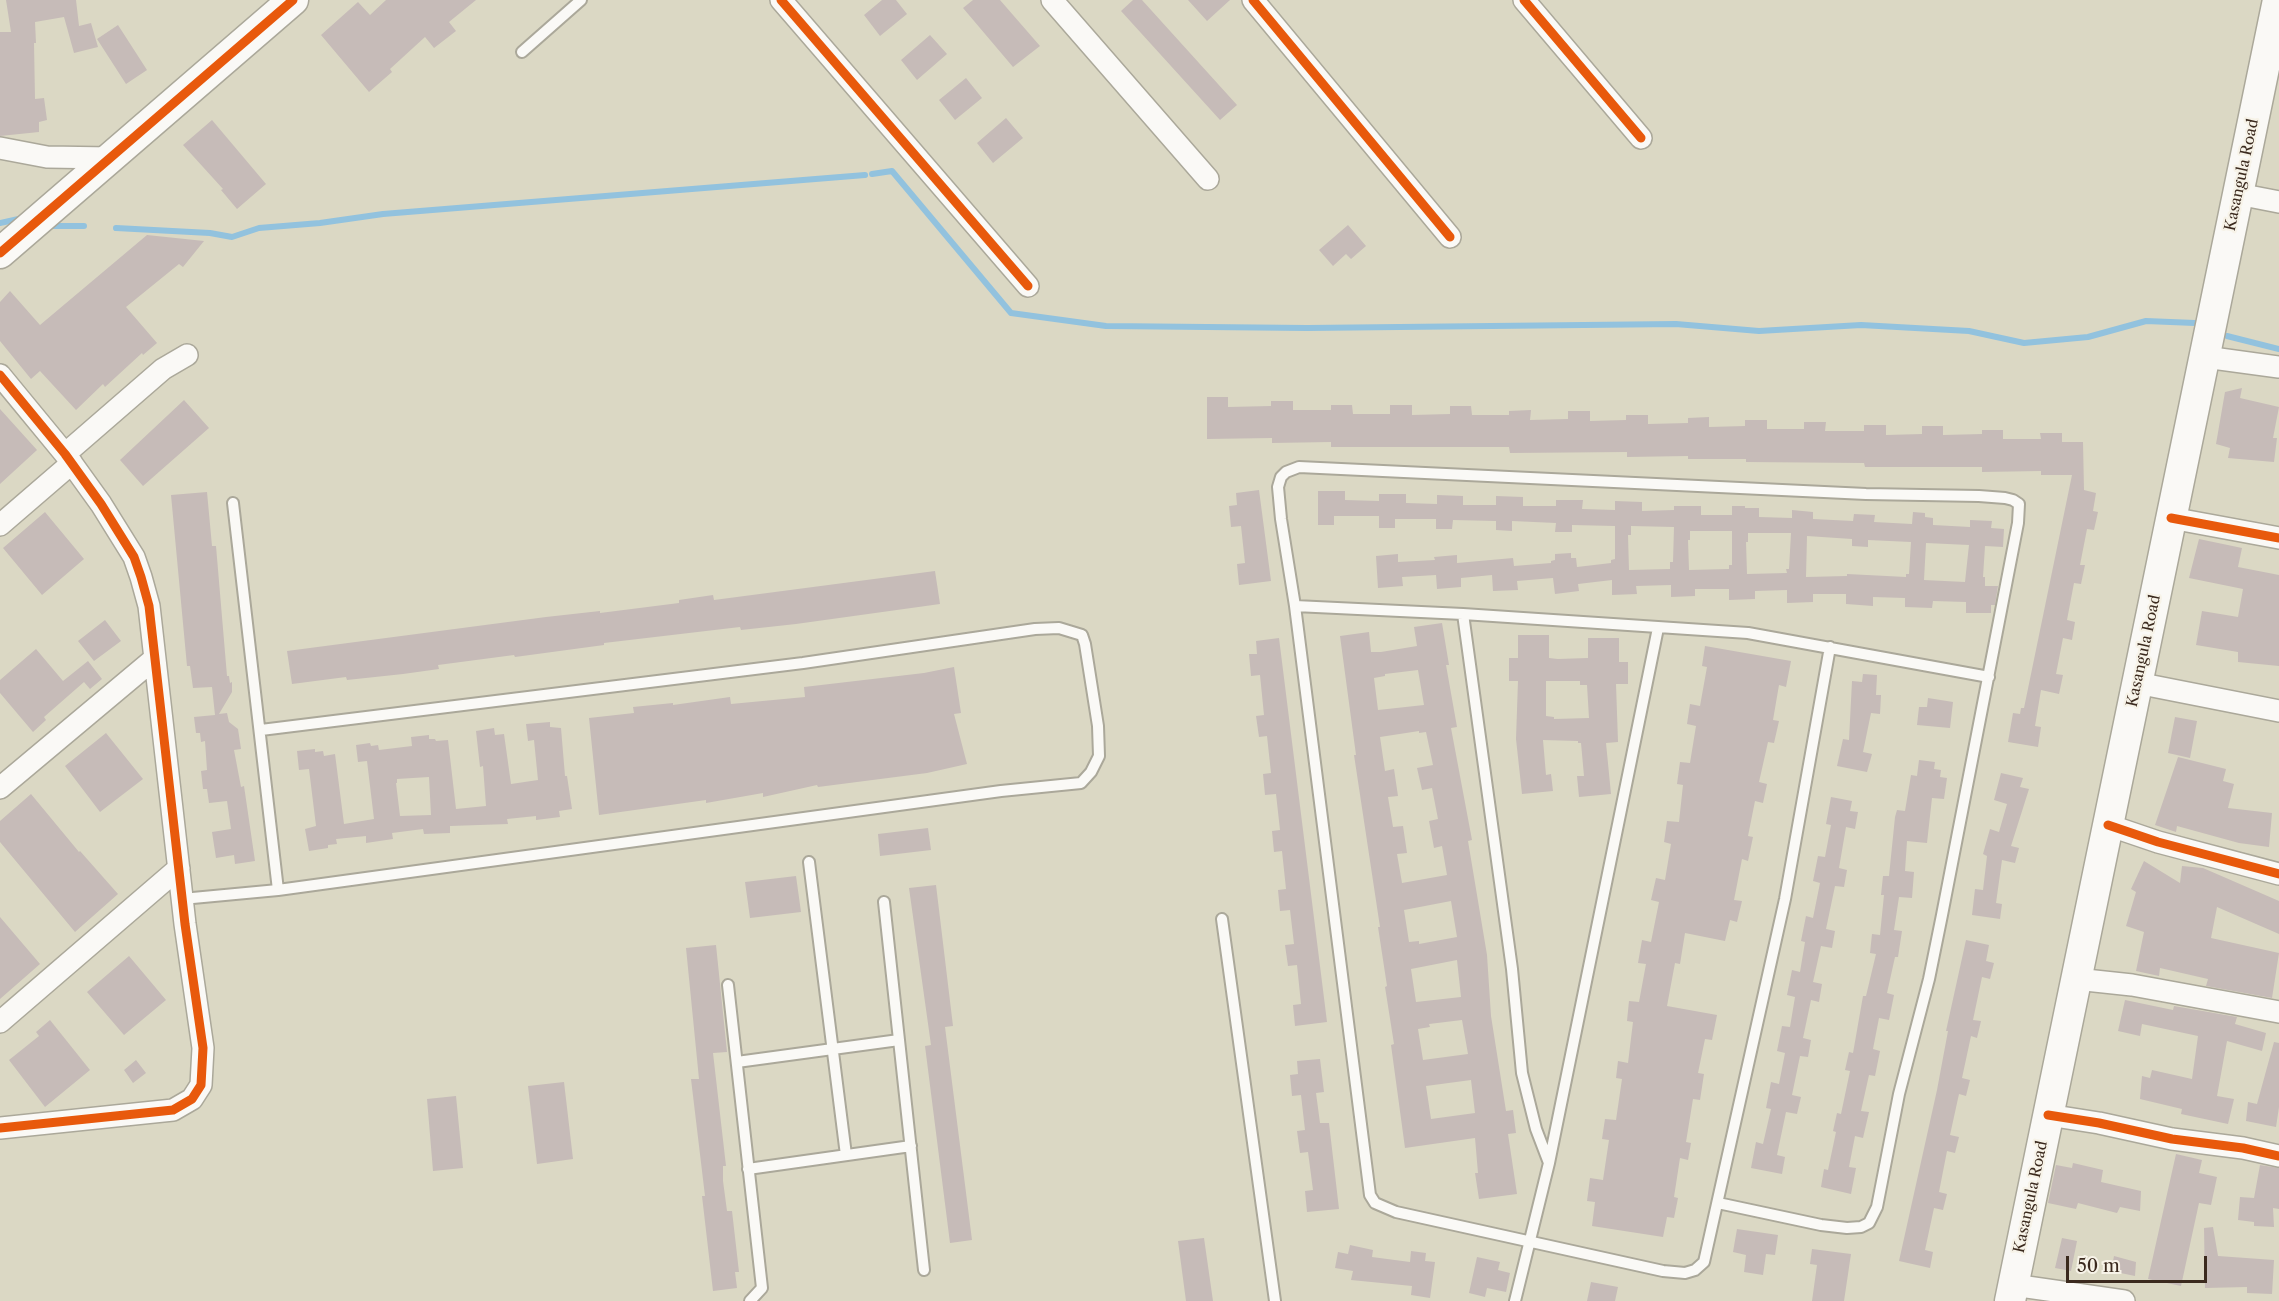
<!DOCTYPE html>
<style>
body{margin:0}
#map{position:relative;width:2279px;height:1301px;overflow:hidden;background:#dbd8c4;font-family:"Libre Caslon Text",serif}
canvas{display:block}
.scale{position:absolute;left:2066px;top:1256px;width:141px;height:27px;box-sizing:border-box;border:3px solid #3b2a1e;border-top:0;padding-left:8px;font-size:18px;line-height:21px;white-space:nowrap;color:#3b2a1e;-webkit-text-stroke:4px #f7f3e8;paint-order:stroke}
</style>
<div id="map">
<canvas width="2279" height="1301"></canvas>
<div class="scale">50 m</div>
</div>
<script>
const g = document.querySelector('canvas').getContext('2d');
g.lineJoin = 'round';
const poly = rows => new Path2D(rows.map(r => 'M' + r).join(''));
function trace(path, color, width, dash) { g.strokeStyle = color; g.lineWidth = width; g.lineCap = dash ? 'butt' : 'round'; g.setLineDash(dash || []); g.stroke(path); }
function fill(path, color) { g.fillStyle = color; g.fill(path, 'evenodd'); }
function label(font, color, halo, rows, align = 'center') {
  g.font = font + ' "Libre Caslon Text",serif'; g.lineWidth = 4.5; g.setLineDash([]); g.textBaseline = 'middle'; g.strokeStyle = halo; g.fillStyle = color; for (const [text, x, y, turn = 0] of rows) {
    g.save(); g.translate(x, y); g.rotate((+turn || 0) * Math.PI / 180); g.textAlign = isNaN(turn) ? turn : align; if (halo) g.strokeText(text, 0, 0); g.fillText(text, 0, 0); g.restore();
  }
}
trace(poly([
 [872,174,892,171,1011,313,1106,326,1307,328,1676,324,1759,331,1861,325,1969,331,2024,343,2088,337,2146,321,2195,323],
 [0,223,23,218],
 [53,226,84,226],
 [116,228,210,233,232,237,259,228,320,223,383,214,865,175],
 [2227,336,2279,349]
]), '#92c2de', 6);
fill(poly([
 [6,0,76,0,79,26,91,23,98,47,74,53,64,17,35,22,36,43,34,43,35,99,44,98,47,120,39,122,39,132,0,136,0,32,11,32],
 [386,0,476,0,449,22,456,31,434,48,425,37,390,69,392,72,369,92,321,35,358,2,370,15],
 [882,0,896,0,907,14,880,36,864,15],
 [973,0,1000,0,1040,46,1013,67,963,8],
 [1133,0,1142,0,1237,105,1220,120,1121,11],
 [1188,0,1230,0,1207,21],
 [118,25,147,70,126,84,97,39],
 [930,35,947,54,917,80,901,60],
 [966,78,982,98,955,120,939,100],
 [1006,118,1023,138,993,163,977,143],
 [212,120,266,184,237,209,221,190,223,189,183,145],
 [1348,225,1366,246,1351,259,1346,254,1333,266,1319,250],
 [147,235,204,241,183,267,179,264,126,307,157,343,143,355,142,353,105,387,103,384,76,410,40,371,31,379,0,341,0,302,10,291,40,325],
 [2242,388,2240,398,2279,407,2273,438,2277,438,2274,462,2228,458,2230,448,2216,444,2225,392],
 [1207,397,1228,397,1228,407,1271,406,1271,401,1293,401,1293,410,1331,410,1331,405,1352,405,1353,414,1390,414,1390,405,1412,405,1412,415,1450,414,1450,406,1471,406,1472,415,1509,415,1509,411,1531,410,1530,420,1568,419,1568,411,1590,411,1590,421,1626,420,1626,415,1648,415,1648,424,1688,423,1688,418,1709,417,1709,427,1745,426,1745,420,1767,420,1767,429,1804,429,1804,422,1826,422,1825,431,1864,431,1864,425,1886,425,1886,435,1922,434,1922,426,1943,426,1943,435,1982,434,1982,430,2003,430,2003,439,2041,439,2040,433,2062,433,2062,442,2083,442,2084,490,2096,493,2093,511,2098,512,2094,530,2087,529,2080,565,2085,565,2081,584,2074,583,2067,620,2075,622,2072,640,2063,638,2056,674,2063,675,2059,694,2041,690,2035,726,2041,727,2038,747,2008,742,2013,713,2020,714,2021,708,2024,708,2072,475,2041,475,2041,471,1982,472,1982,467,1865,467,1864,463,1746,462,1746,459,1688,459,1688,456,1627,457,1627,452,1510,453,1509,447,1331,447,1331,442,1272,443,1272,438,1207,439],
 [184,400,209,428,143,486,120,460],
 [0,409,37,450,0,484],
 [1259,490,1271,581,1239,585,1237,564,1245,563,1241,526,1231,527,1229,506,1237,505,1236,493],
 [1318,491,1345,491,1345,500,1379,501,1379,494,1406,494,1406,503,1437,504,1437,495,1463,496,1463,505,1496,505,1496,496,1523,497,1523,506,1556,506,1556,500,1583,500,1582,509,1615,510,1615,501,1642,502,1642,511,1674,510,1674,506,1701,506,1701,515,1732,515,1732,506,1745,506,1745,508,1759,508,1759,517,1792,518,1792,510,1813,512,1813,519,1853,521,1854,514,1875,515,1874,522,1912,524,1913,512,1925,513,1925,517,1933,518,1933,525,1970,527,1970,520,1992,521,1991,528,2004,529,2003,547,1985,546,1983,577,1985,577,1985,586,1998,586,1995,605,1991,605,1991,613,1966,613,1966,602,1933,601,1932,608,1905,607,1905,598,1873,597,1873,606,1846,604,1846,594,1813,594,1813,602,1787,603,1787,590,1755,591,1755,599,1729,600,1729,589,1695,589,1695,596,1671,597,1671,585,1636,586,1637,594,1612,595,1612,580,1578,584,1579,591,1555,594,1553,578,1517,581,1518,590,1493,591,1492,575,1461,578,1461,587,1437,589,1436,575,1402,577,1403,586,1378,588,1376,556,1398,554,1398,562,1435,560,1434,557,1457,555,1457,563,1513,558,1514,566,1551,563,1551,561,1555,560,1555,554,1571,553,1571,558,1576,558,1577,567,1611,563,1611,560,1615,559,1615,526,1572,525,1572,532,1555,532,1556,523,1512,521,1512,531,1496,530,1496,521,1453,520,1452,529,1436,529,1436,519,1395,519,1395,528,1379,528,1379,516,1334,516,1334,525,1318,525],
 [1631,526,1674,527,1673,562,1670,562,1670,569,1629,570,1628,535,1631,535],
 [1690,531,1732,531,1732,565,1729,565,1729,569,1689,570,1688,540,1690,540],
 [1748,533,1791,533,1789,569,1786,569,1787,573,1747,574,1746,542,1748,542],
 [1807,536,1852,539,1852,546,1868,547,1868,540,1911,542,1909,574,1906,574,1906,577,1847,574,1847,576,1806,577],
 [1926,543,1969,545,1965,582,1924,580],
 [207,492,212,546,216,546,227,676,229,676,230,683,232,682,232,692,219,714,227,713,229,722,238,729,241,749,234,750,241,787,244,786,255,861,235,864,234,855,216,858,212,832,231,829,227,801,209,803,207,789,203,789,201,771,207,770,205,741,201,742,200,733,196,733,194,717,215,715,212,687,193,688,190,666,187,666,171,495],
 [45,512,84,559,42,595,3,548],
 [2199,539,2242,548,2238,567,2279,575,2279,666,2238,662,2238,652,2196,645,2202,611,2238,617,2243,589,2189,578],
 [935,571,940,604,796,624,741,630,740,627,604,643,604,645,515,657,514,655,438,665,439,669,403,674,347,680,346,677,292,684,287,651,546,617,600,611,600,613,679,603,679,600,713,595,714,600],
 [105,620,121,641,94,661,78,641],
 [1442,623,1449,665,1446,665,1457,727,1451,728,1472,840,1468,841,1487,955,1491,1016,1506,1111,1513,1110,1516,1133,1508,1134,1517,1194,1479,1199,1475,1173,1478,1173,1475,1138,1405,1148,1391,1045,1394,1044,1385,987,1387,986,1378,927,1380,927,1354,755,1356,755,1340,636,1369,632,1371,652,1381,652,1417,646,1414,627],
 [1418,670,1424,705,1378,710,1374,678,1385,676,1385,674],
 [1419,731,1419,733,1426,732,1433,765,1417,768,1422,790,1432,788,1438,819,1429,821,1434,848,1442,846,1447,875,1402,883,1397,854,1407,853,1403,826,1393,827,1388,797,1398,796,1394,769,1385,771,1380,737],
 [1451,901,1457,937,1419,944,1419,941,1409,942,1404,910],
 [1457,960,1461,997,1416,1002,1411,969],
 [1462,1020,1468,1054,1423,1060,1418,1029,1430,1027,1429,1024],
 [1471,1080,1475,1113,1431,1119,1426,1086],
 [1518,635,1549,635,1549,658,1558,659,1588,658,1588,638,1619,638,1619,662,1628,662,1628,684,1616,684,1618,742,1606,743,1611,794,1579,797,1577,776,1584,776,1581,743,1578,743,1578,741,1543,740,1546,775,1551,774,1553,791,1522,794,1516,739,1518,681,1509,681,1509,658,1518,658],
 [1546,681,1580,681,1580,685,1587,685,1589,718,1554,719,1554,717,1546,716],
 [1279,638,1327,1022,1295,1026,1293,1005,1301,1004,1297,965,1288,966,1285,945,1294,944,1290,910,1280,911,1278,890,1286,889,1282,851,1274,852,1272,831,1280,830,1276,794,1265,795,1263,774,1271,773,1267,736,1259,737,1256,716,1264,715,1260,675,1251,676,1249,654,1257,654,1256,641],
 [1705,646,1791,661,1786,687,1779,685,1773,720,1779,721,1774,743,1768,742,1759,782,1767,784,1763,803,1755,801,1748,836,1753,837,1748,861,1742,859,1734,900,1742,901,1737,922,1730,920,1725,941,1685,933,1680,964,1675,963,1667,1006,1717,1015,1712,1040,1705,1039,1698,1073,1704,1074,1700,1100,1693,1099,1686,1142,1691,1143,1688,1160,1680,1158,1674,1197,1678,1198,1674,1218,1667,1217,1663,1237,1592,1226,1595,1202,1587,1201,1590,1178,1603,1180,1609,1140,1602,1139,1605,1119,1616,1120,1622,1079,1616,1078,1618,1061,1628,1063,1633,1022,1627,1021,1629,1001,1639,1002,1646,964,1638,963,1642,940,1651,942,1659,902,1651,900,1656,878,1665,880,1671,844,1664,842,1667,821,1679,822,1683,785,1677,784,1680,762,1690,763,1696,726,1687,724,1690,704,1700,706,1707,667,1702,666],
 [36,649,63,681,88,661,102,679,90,689,84,682,44,717,46,720,33,732,0,693,0,680],
 [954,667,961,713,954,714,967,764,927,773,818,787,817,785,763,797,763,793,706,803,706,800,599,815,589,718,634,713,633,707,673,703,673,705,730,697,731,704,805,697,804,687,924,673],
 [1863,674,1877,675,1876,695,1881,695,1880,714,1871,713,1863,752,1872,754,1867,772,1837,766,1843,739,1849,740,1852,681,1862,682],
 [1928,698,1953,702,1950,728,1917,725,1919,707,1927,707],
 [2175,717,2197,721,2190,758,2168,753],
 [550,722,550,727,561,728,565,776,567,776,572,809,559,811,560,817,536,820,536,816,507,819,508,824,450,826,450,833,424,834,423,829,392,833,393,839,366,843,366,836,336,839,337,844,328,845,328,848,309,851,305,829,316,826,309,769,299,770,297,751,315,749,315,752,323,751,324,756,335,754,344,824,374,819,367,761,358,762,356,745,370,743,371,746,378,745,379,750,412,746,411,737,429,735,429,739,435,739,436,741,448,740,456,809,486,806,483,766,480,767,476,731,494,728,495,735,504,734,511,784,538,780,534,740,528,741,526,724],
 [429,777,431,815,400,816,396,783,397,783,397,779],
 [106,733,143,779,100,812,65,766],
 [2178,757,2226,769,2223,781,2234,784,2228,808,2272,813,2269,847,2239,843,2177,826,2176,832,2155,825],
 [1919,760,1935,762,1934,769,1941,770,1940,777,1947,778,1944,799,1932,798,1927,843,1907,841,1905,871,1914,872,1912,898,1899,897,1894,930,1902,931,1898,957,1895,957,1887,993,1894,995,1889,1020,1879,1018,1873,1049,1880,1051,1875,1076,1869,1075,1861,1111,1869,1112,1863,1138,1855,1136,1849,1167,1856,1168,1851,1194,1821,1187,1824,1169,1828,1170,1836,1132,1833,1131,1837,1113,1841,1114,1850,1071,1845,1070,1849,1052,1853,1053,1863,996,1866,996,1876,954,1870,953,1872,934,1880,935,1884,895,1881,895,1883,876,1889,876,1895,817,1897,810,1905,811,1911,775,1917,776],
 [2001,773,2023,778,2020,787,2029,789,2011,846,2019,848,2015,863,2002,860,1996,903,2002,904,2000,919,1972,915,1975,889,1983,890,1987,856,1983,854,1990,829,1999,832,2007,804,1994,800],
 [31,794,79,852,80,851,118,894,75,932,0,842,0,821],
 [1831,797,1852,801,1850,811,1858,812,1855,829,1846,827,1839,868,1847,870,1844,887,1835,886,1826,929,1835,931,1832,948,1821,946,1813,982,1822,984,1819,1002,1811,1000,1803,1038,1811,1040,1808,1057,1800,1056,1792,1095,1801,1097,1797,1114,1786,1112,1777,1155,1785,1157,1782,1174,1751,1168,1756,1142,1763,1144,1771,1109,1766,1108,1771,1082,1779,1084,1785,1053,1777,1051,1782,1026,1790,1027,1795,997,1787,995,1792,970,1800,972,1805,942,1801,941,1806,916,1813,918,1820,883,1813,881,1818,856,1825,857,1831,825,1826,824],
 [928,828,931,850,880,856,878,834],
 [2144,861,2180,883,2182,866,2203,868,2279,901,2279,934,2217,907,2211,938,2279,953,2272,998,2206,986,2208,979,2160,968,2159,976,2136,971,2144,932,2126,926,2136,892,2131,889],
 [796,876,801,912,750,918,745,882],
 [936,885,953,1026,945,1027,972,1240,950,1243,925,1046,931,1045,909,888],
 [0,917,40,964,0,999],
 [1966,940,1989,945,1986,961,1994,963,1990,979,1982,977,1973,1020,1981,1021,1977,1038,1971,1036,1962,1078,1970,1080,1966,1096,1959,1094,1950,1135,1959,1137,1955,1153,1947,1151,1939,1192,1947,1194,1943,1210,1934,1208,1925,1250,1933,1252,1930,1268,1899,1261,1937,1090,1948,1031,1946,1031],
 [716,945,727,1052,713,1053,726,1166,723,1166,723,1181,727,1211,732,1211,739,1272,735,1272,737,1288,713,1291,702,1196,705,1196,691,1079,699,1079,686,948],
 [129,956,166,1000,124,1035,87,992],
 [2125,1000,2173,1010,2174,1006,2237,1017,2235,1024,2266,1033,2262,1051,2227,1041,2217,1096,2234,1099,2228,1124,2181,1114,2182,1109,2140,1099,2142,1076,2150,1078,2152,1070,2192,1079,2198,1036,2142,1024,2140,1036,2118,1031],
 [50,1020,90,1070,45,1107,9,1060,39,1036,36,1032],
 [2274,1042,2279,1043,2279,1107,2276,1127,2246,1121,2248,1102,2257,1104],
 [1320,1059,1324,1092,1316,1093,1320,1123,1329,1123,1339,1209,1307,1212,1305,1191,1313,1190,1308,1152,1300,1153,1297,1131,1305,1130,1301,1095,1292,1096,1290,1075,1298,1074,1297,1061],
 [136,1060,146,1073,133,1083,124,1070],
 [564,1082,573,1159,537,1164,528,1086],
 [456,1096,463,1168,433,1171,427,1099],
 [2176,1154,2202,1160,2199,1173,2217,1177,2211,1205,2199,1203,2181,1286,2148,1279],
 [2073,1163,2103,1170,2101,1182,2141,1191,2140,1211,2120,1207,2117,1213,2078,1203,2076,1209,2048,1203,2056,1165,2072,1168],
 [2260,1165,2279,1168,2279,1209,2273,1208,2274,1227,2254,1226,2254,1222,2238,1220,2240,1197,2254,1198],
 [2213,1227,2218,1256,2274,1260,2272,1294,2247,1293,2247,1287,2205,1288,2204,1228],
 [1737,1229,1778,1235,1775,1255,1766,1254,1763,1275,1744,1272,1746,1255,1733,1252],
 [1204,1238,1213,1301,1186,1301,1178,1241],
 [2062,1238,2077,1241,2071,1271,2055,1268],
 [1350,1245,1373,1250,1372,1257,1410,1262,1411,1251,1426,1253,1425,1261,1435,1262,1430,1298,1411,1295,1412,1286,1351,1280,1353,1271,1335,1268,1338,1252,1348,1254],
 [1812,1249,1851,1254,1844,1301,1812,1301,1817,1265,1810,1264],
 [2114,1256,2136,1262,2135,1276,2111,1271],
 [1477,1257,1500,1262,1498,1270,1510,1273,1506,1292,1487,1288,1485,1297,1469,1293],
 [1591,1282,1618,1287,1615,1301,1587,1301]
]), '#c6bbb8');
const lane = poly([
 [522,52,581,0],
 [233,503,278,890],
 [1295,606,1463,614,1748,633,1989,677],
 [1463,614,1512,969,1522,1073,1536,1129,1549,1163],
 [809,862,846,1155],
 [182,899,278,890,1001,791,1081,783,1091,772,1099,756,1098,726,1085,644,1082,635,1059,628,1035,629,803,663,261,730],
 [884,902,924,1270],
 [1222,919,1275,1301],
 [728,985,762,1288,750,1301],
 [737,1062,899,1040],
 [748,1169,911,1146],
 [1718,1203,1821,1225,1847,1228,1861,1227,1869,1223,1877,1207,1899,1094,1929,979,1942,915,2018,523,2019,504,2013,500,2005,498,1979,496,1866,494,1299,467,1286,472,1281,477,1278,487,1281,519,1295,606,1370,1195,1375,1203,1396,1212,1663,1271,1685,1273,1695,1270,1704,1262,1785,899,1830,647],
 [1515,1301,1549,1163,1658,628]
]);
const street = poly([
 [781,0,1028,286],
 [1052,0,1208,179],
 [1253,0,1450,237],
 [1524,0,1641,138],
 [0,148,47,157,111,158],
 [2238,194,2279,202],
 [2205,357,2279,367],
 [0,375,65,454,101,504,134,557,141,577,149,606,185,924,203,1048,201,1085,192,1099,173,1110,0,1128],
 [65,454,163,369,187,355],
 [2171,518,2279,538],
 [0,525,72,463],
 [2137,683,2279,711],
 [0,788,154,659],
 [2108,825,2158,842,2279,874],
 [2076,979,2132,985,2279,1012],
 [0,1022,179,868],
 [2048,1115,2099,1123,2172,1139,2243,1148,2279,1156],
 [2013,1285,2124,1301]
]);
const secondary = poly([
 [0,253,293,0],
 [2010,1301,2278,0]
]);
trace(lane, '#aba89a', 14);
trace(street, '#aba89a', 24);
trace(secondary, '#aba89a', 33);
trace(lane, '#faf9f6', 10);
trace(street, '#faf9f6', 21);
trace(secondary, '#faf9f6', 30);
trace(poly([
 [781,0,1028,286],
 [1253,0,1450,237],
 [1524,0,1641,138],
 [0,253,293,0],
 [0,375,65,454,101,504,134,557,141,577,149,606,185,924,203,1048,201,1085,192,1099,173,1110,0,1128],
 [2171,518,2279,538],
 [2108,825,2158,842,2279,874],
 [2048,1115,2099,1123,2172,1139,2243,1148,2279,1156]
]), '#e8590c', 9);
label('15px', '#3b2a1e', '#f7f3e8', [
 ["Kasangula Road",2242,175,-78],
 ["Kasangula Road",2144,651,-78],
 ["Kasangula Road",2031,1197,-78]
]);
</script>
